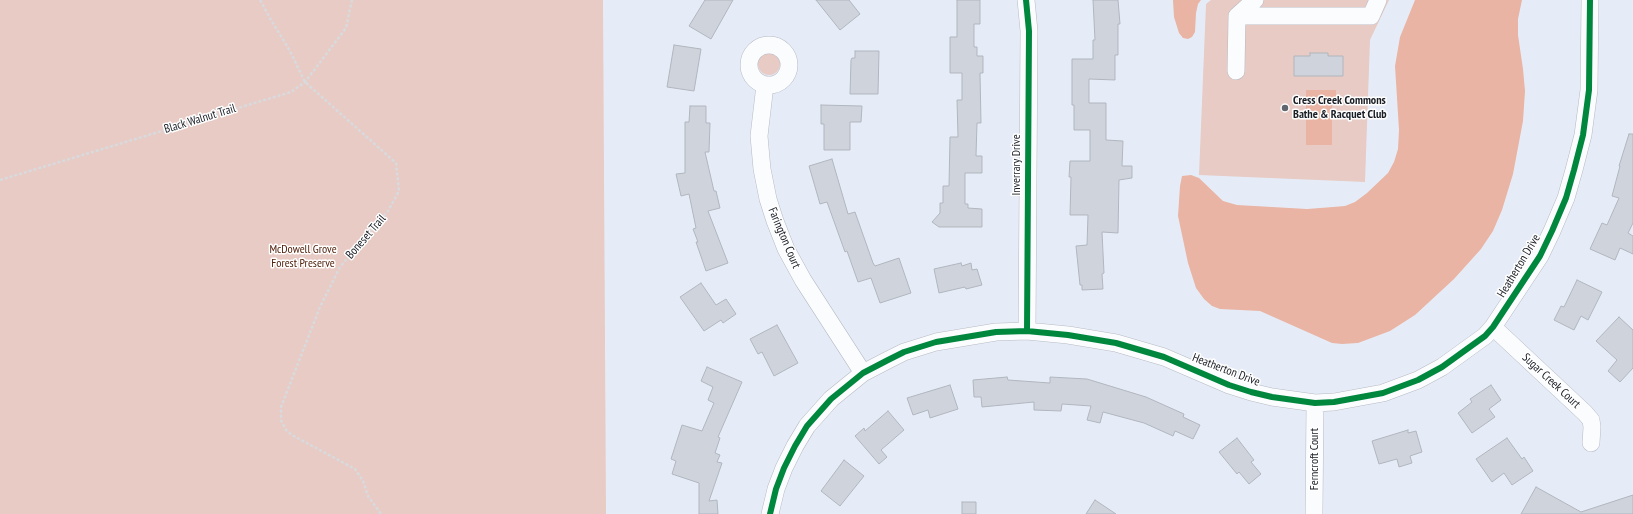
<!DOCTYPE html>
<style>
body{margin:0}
canvas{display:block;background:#e6ecf7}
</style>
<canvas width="1633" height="514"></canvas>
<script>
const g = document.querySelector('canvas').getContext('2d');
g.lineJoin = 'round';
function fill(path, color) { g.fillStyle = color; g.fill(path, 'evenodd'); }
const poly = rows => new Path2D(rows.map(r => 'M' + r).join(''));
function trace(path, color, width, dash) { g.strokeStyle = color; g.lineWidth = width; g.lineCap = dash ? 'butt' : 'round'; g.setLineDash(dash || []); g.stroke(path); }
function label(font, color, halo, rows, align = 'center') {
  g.font = font + ' "PT Sans Narrow",sans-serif'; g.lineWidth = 3; g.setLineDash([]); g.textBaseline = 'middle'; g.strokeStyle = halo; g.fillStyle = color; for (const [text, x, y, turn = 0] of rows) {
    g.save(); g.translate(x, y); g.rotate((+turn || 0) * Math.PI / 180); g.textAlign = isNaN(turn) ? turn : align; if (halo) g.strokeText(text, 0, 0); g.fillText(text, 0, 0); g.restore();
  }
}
fill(poly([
 [0,0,603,0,606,514,0,514],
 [1211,0,1389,0,1370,40,1365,182,1199,175,1206,4],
 '758 64a11 11 0 1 1 22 0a11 11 0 1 1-22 0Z'
]), '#e7cbc4');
fill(poly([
 [1173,0,1201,0,1198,4,1196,13,1195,32,1192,37,1188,39,1183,38,1179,33,1174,17],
 [1415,0,1522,0,1518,19,1518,35,1523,69,1525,91,1523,121,1513,174,1502,210,1493,231,1481,249,1454,279,1415,315,1390,331,1358,343,1342,344,1332,343,1260,311,1220,309,1212,306,1204,299,1196,288,1188,263,1178,216,1180,186,1182,176,1191,175,1199,178,1223,201,1237,205,1307,209,1333,207,1345,206,1355,202,1367,193,1388,173,1394,162,1398,149,1399,130,1395,66,1400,37],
 [1306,90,1336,90,1336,100,1332,101,1332,145,1306,145]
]), '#e9b4a3');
const building = poly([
 [705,0,733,0,711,39,689,26,705,0],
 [816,0,849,0,860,14,840,30,816,0],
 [957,0,980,0,980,24,974,24,974,47,977,47,977,56,983,56,983,73,980,73,981,123,977,123,976,156,982,156,982,173,965,173,965,204,968,204,968,208,982,209,982,227,939,227,932,222,940,213,940,203,943,203,943,186,949,186,950,137,958,137,957,100,962,100,962,73,950,73,950,37,957,37,957,0],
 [1093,0,1118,0,1120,24,1118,24,1118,55,1115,55,1115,80,1089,79,1089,103,1106,103,1106,140,1123,141,1122,166,1132,166,1132,178,1119,180,1118,233,1102,232,1104,273,1102,274,1103,289,1082,290,1082,285,1080,285,1076,246,1087,245,1088,215,1070,215,1071,177,1069,177,1070,161,1090,161,1090,130,1074,130,1074,105,1072,105,1072,59,1093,59,1093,40,1095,40,1093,0],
 [674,45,701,49,694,91,667,87,674,45],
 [855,51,879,51,878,94,850,94,851,60,852,58,855,58,855,51],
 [1310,53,1328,53,1328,56,1343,56,1343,76,1294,76,1294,56,1310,56,1310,53],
 [821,105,862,106,861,122,850,122,850,150,824,150,824,124,821,124,821,105],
 [690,106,706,106,706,123,710,123,709,152,705,152,714,191,716,191,720,208,708,211,728,263,706,271,696,242,698,242,693,229,696,228,689,194,681,196,676,174,685,173,685,122,689,122,690,106],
 [1629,134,1633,134,1633,223,1628,233,1633,236,1633,254,1620,248,1615,260,1590,249,1602,223,1607,225,1619,198,1612,196,1620,166,1619,166,1629,134],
 [832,159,848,214,855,212,873,263,875,266,899,258,911,293,880,303,871,278,858,282,847,251,845,252,827,202,820,204,809,166,832,159],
 [961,263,962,266,971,263,972,270,977,269,982,285,966,289,965,287,939,293,934,269,961,263],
 [1577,280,1602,292,1588,320,1581,316,1574,330,1554,320,1561,306,1564,307,1577,280],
 [701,283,716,305,726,299,736,314,723,323,721,320,704,331,680,297,701,283],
 [1619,317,1633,330,1633,368,1620,382,1608,371,1617,360,1596,341,1619,317],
 [777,325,798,363,774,376,762,352,758,354,750,339,777,325],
 [707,367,742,382,718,437,720,438,715,453,720,455,717,462,722,463,709,501,717,500,718,514,699,514,699,483,672,474,676,461,671,459,682,425,702,431,714,403,708,400,713,387,701,381,707,367],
 [1007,377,1008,380,1050,383,1050,377,1087,379,1146,397,1184,414,1183,417,1200,425,1193,439,1175,431,1173,436,1144,423,1103,412,1100,423,1087,420,1091,406,1062,404,1061,411,1034,410,1034,402,982,407,981,397,974,397,973,380,1007,377],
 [950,385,958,409,930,418,928,410,913,415,907,398,950,385],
 [1491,385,1501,400,1489,409,1495,417,1472,433,1458,413,1472,402,1470,399,1491,385],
 [888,411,904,430,881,450,887,457,879,464,855,436,864,428,865,431,888,411],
 [1408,430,1408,433,1416,431,1422,452,1410,456,1412,463,1399,467,1397,459,1379,464,1372,441,1408,430],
 [1237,438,1254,460,1251,462,1261,474,1249,484,1239,472,1237,474,1219,452,1237,438],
 [1507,438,1522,459,1524,457,1533,471,1512,485,1504,473,1492,482,1476,459,1507,438],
 [844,460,864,476,840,506,821,491,844,460],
 [1536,487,1581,512,1633,495,1633,514,1521,514,1536,487],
 [1095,500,1116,514,1086,514,1095,500],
 [962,502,976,502,976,514,962,514,962,502]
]);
fill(building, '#cfd4dc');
trace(building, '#b1b6be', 1);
const minor = poly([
 [1026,0,1029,31,1027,331],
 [1237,16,1371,16,1378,0],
 '749 65a20 20 0 1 1 40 0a20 20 0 1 1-40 0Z',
 [1236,71,1237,16,1255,0],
 [765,85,759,136,762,169,768,199,775,221,786,249,803,280,863,373],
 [1493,327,1585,413,1591,420,1592,427,1591,443],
 [770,514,776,489,784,468,795,446,807,426,831,399,863,373,888,360,904,352,936,342,996,332,1027,331,1068,335,1116,343,1164,357,1229,385,1251,392,1272,397,1315,403,1334,402,1383,393,1418,380,1442,367,1485,336,1493,327,1540,256,1552,231,1566,198,1574,170,1583,135,1589,90,1590,0],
 [1314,514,1315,403]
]);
trace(minor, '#b6bac3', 18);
trace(poly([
 [260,0,271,20,290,51,305,82,396,163,399,191,388,211,340,267,320,307,281,407,281,420,286,430,292,435,355,469,363,481,368,496,381,514],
 [0,180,291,92,305,82,346,28,352,0]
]), '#d8dade', 2.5, [3, 2]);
trace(minor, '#fbfcfe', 17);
trace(poly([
 [1026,0,1029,31,1027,331],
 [770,514,776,489,784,468,795,446,807,426,831,399,863,373,888,360,904,352,936,342,996,332,1027,331,1068,335,1116,343,1164,357,1229,385,1251,392,1272,397,1315,403,1334,402,1383,393,1418,380,1442,367,1485,336,1493,327,1540,256,1552,231,1566,198,1574,170,1583,135,1589,90,1590,0]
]), '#00873e', 6);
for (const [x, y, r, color] of [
 [1285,108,4,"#61656e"]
]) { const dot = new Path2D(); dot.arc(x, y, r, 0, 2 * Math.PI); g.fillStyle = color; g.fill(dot); trace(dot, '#fff', 1.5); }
label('bold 12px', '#191d24', '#fff', [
 ["Cress Creek Commons",1293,101],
 ["Bathe & Racquet Club",1293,115]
], 'left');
label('12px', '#191d24', '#fff', [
 ["Black Walnut Trail",200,119,-17],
 ["Inverrary Drive",1017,165,-90],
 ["Boneset Trail",366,237,-49],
 ["Farington Court",784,238,67],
 ["Heatherton Drive",1519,266,-59],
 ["Heatherton Drive",1226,370,21],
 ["Sugar Creek Court",1551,381,43],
 ["Ferncroft Court",1315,459,-90]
]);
label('12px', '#50200b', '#fff', [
 ["McDowell Grove",303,250],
 ["Forest Preserve",303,264]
]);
</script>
